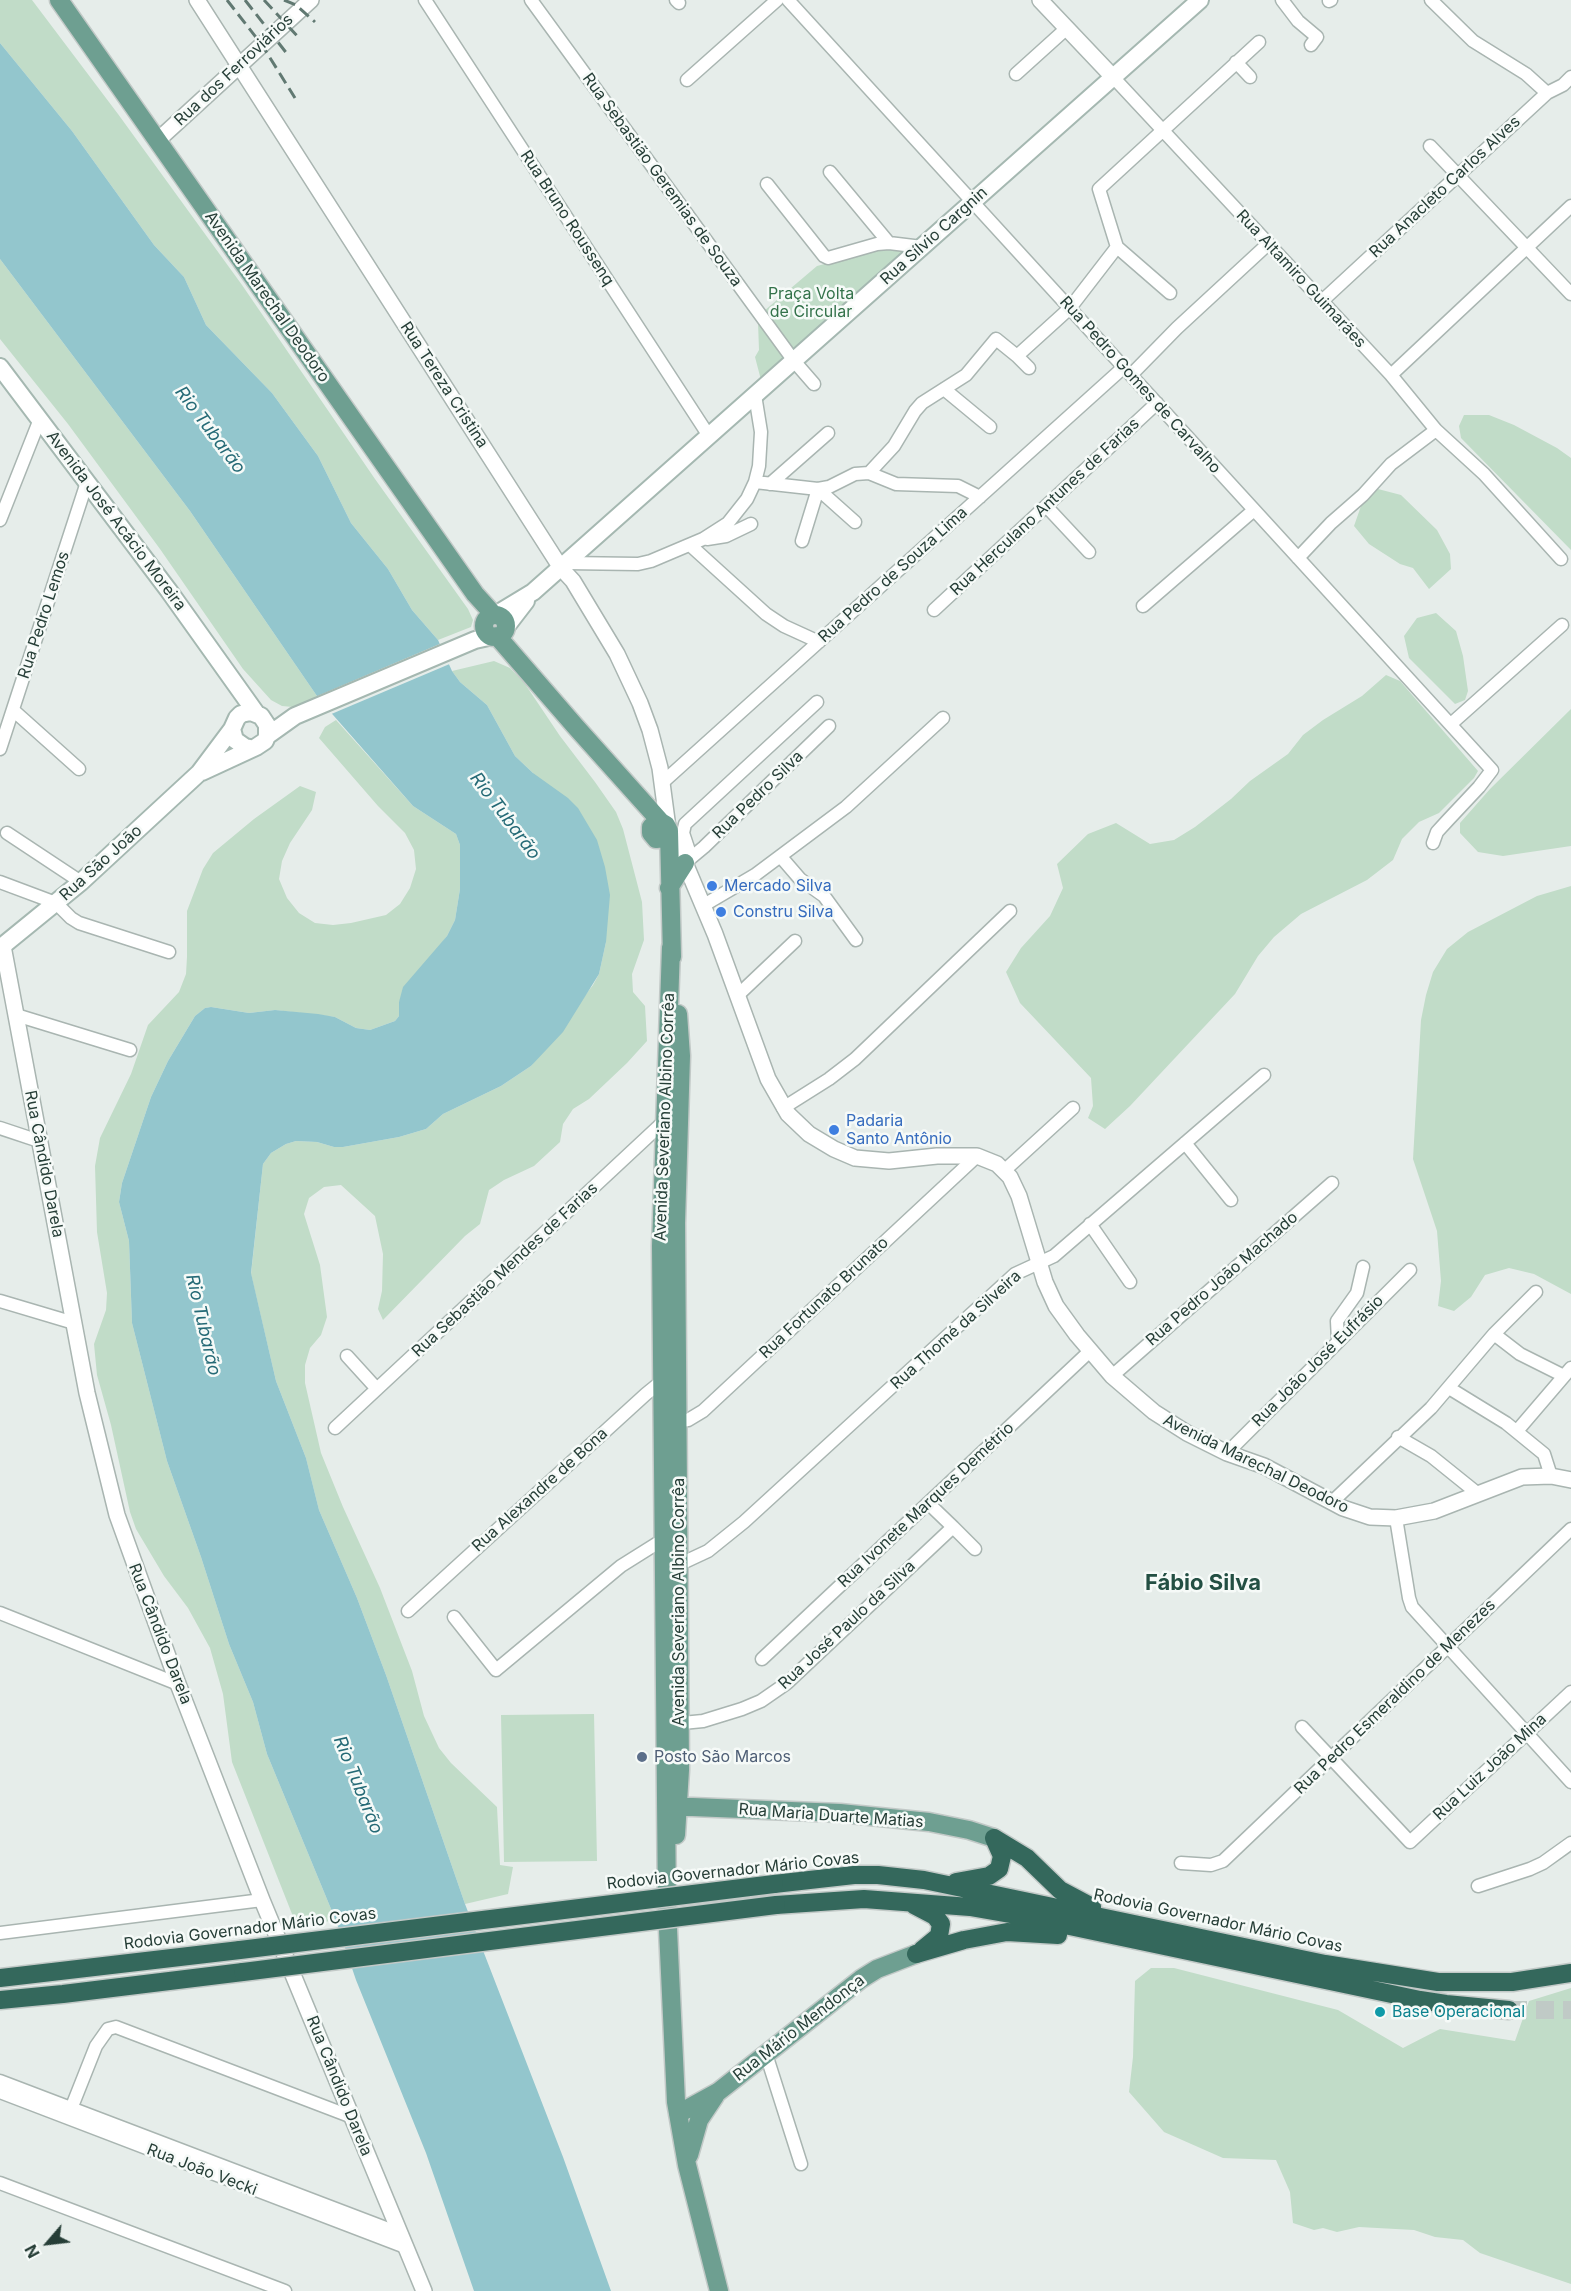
<!DOCTYPE html>
<meta charset="utf-8">
<style>
body{margin:0}
#map{position:relative;width:1571px;height:2291px;overflow:hidden;background:#e6edea;font-family:Inter,sans-serif}
canvas{display:block}
.north{position:absolute;left:18px;top:2213px;width:60px;height:60px;-webkit-text-stroke:4px #f6faf8;paint-order:stroke;rotate:242deg;font-size:16px;font-weight:700;line-height:24px;text-align:center;color:#263e37}
.north::after{content:'';display:block;margin:auto;width:21px;height:27px;background:#263e37;clip-path:polygon(50% 0,100% 100%,50% 72%,0 100%)}
</style>
<div id="map">
<canvas width="1571" height="2291"></canvas>
<div class="north">N</div>
</div>
<script>
const g = document.querySelector('canvas').getContext('2d');
g.lineJoin = 'round';
function fill(path, color) { g.fillStyle = color; g.fill(path, 'evenodd'); }
const poly = rows => new Path2D(rows.map(r => 'M' + r).join(''));
function trace(path, color, width, dash) { g.strokeStyle = color; g.lineWidth = width; g.lineCap = dash ? 'butt' : 'round'; g.setLineDash(dash || []); g.stroke(path); }
function label(font, color, halo, rows, align = 'center') {
  g.font = font + ' Inter,sans-serif'; g.lineWidth = 5; g.setLineDash([]); g.textBaseline = 'middle'; g.strokeStyle = halo; g.fillStyle = color; for (const [text, x, y, turn = 0] of rows) {
    g.save(); g.translate(x, y); g.rotate((+turn || 0) * Math.PI / 180); g.textAlign = isNaN(turn) ? turn : align; if (halo) g.strokeText(text, 0, 0); g.fillText(text, 0, 0); g.restore();
  }
}
fill(poly([
 [0,0,32,0,118,114,242,285,375,479,468,609,473,620,471,627,438,640,412,610,388,569,351,523,318,456,272,393,206,325,184,277,154,245,72,131,0,43],
 [878,250,906,250,793,351,764,311,817,266],
 [0,259,190,511,319,699,293,707,282,706,271,700,243,669,160,549,68,424,0,339],
 [758,322,786,359,761,380,755,357,759,350],
 [1464,415,1489,415,1514,425,1557,448,1571,458,1571,550,1461,438,1459,426],
 [1378,489,1401,495,1437,530,1450,554,1451,569,1429,589,1413,568,1400,564,1369,544,1354,526,1361,506],
 [1436,613,1456,631,1463,656,1468,691,1465,700,1455,704,1409,658,1404,636,1417,618],
 [494,661,510,668,523,681,560,736,595,782,616,812,623,829,642,902,644,940,632,974,633,992,645,1006,647,1041,627,1063,589,1099,573,1109,563,1124,560,1142,534,1166,504,1180,489,1190,480,1224,465,1236,383,1320,378,1309,382,1291,383,1254,375,1216,341,1185,324,1187,309,1198,304,1214,320,1265,327,1317,321,1335,310,1348,305,1365,305,1383,321,1453,343,1507,380,1588,412,1671,424,1716,439,1748,451,1763,497,1807,500,1865,513,1867,508,1894,465,1904,386,1675,357,1598,319,1510,306,1458,276,1381,251,1274,263,1164,271,1153,286,1144,296,1141,317,1142,334,1147,343,1147,399,1137,426,1129,443,1114,501,1086,531,1066,593,985,599,974,606,942,533,773,515,756,487,705,460,682,452,671],
 [1386,675,1400,681,1478,771,1474,778,1439,813,1419,822,1402,839,1393,860,1367,880,1301,914,1274,937,1258,956,1235,994,1130,1106,1105,1129,1088,1118,1093,1106,1091,1078,1020,1003,1006,972,1021,948,1050,916,1063,888,1057,864,1088,834,1116,823,1150,844,1174,840,1195,827,1231,799,1250,781,1288,754,1303,735,1323,720,1362,696],
 [1571,709,1571,846,1503,856,1478,852,1460,833,1460,823,1490,789],
 [336,720,413,806,456,834,460,845,460,889,455,920,447,936,399,1002,399,1016,395,1021,370,1030,356,1028,335,1017,275,1010,249,1013,211,1007,205,1008,195,1016,168,1061,151,1097,122,1183,119,1202,129,1241,132,1323,167,1461,201,1557,229,1644,253,1702,267,1754,336,1921,302,1923,294,1919,232,1762,223,1694,210,1648,188,1608,164,1576,136,1529,130,1512,111,1425,97,1375,94,1344,106,1310,107,1293,97,1232,95,1166,100,1138,131,1074,148,1025,179,992,186,974,187,957,187,911,203,869,213,853,254,819,300,786,316,792,312,810,290,843,282,861,279,879,287,898,299,913,315,923,333,925,351,923,386,915,400,904,410,888,416,869,414,850,405,833,378,806,319,738,325,727],
 [1571,886,1571,1294,1534,1274,1509,1268,1485,1275,1471,1297,1454,1311,1438,1306,1441,1281,1437,1231,1413,1159,1421,1020,1426,995,1433,972,1447,949,1468,932,1537,896],
 [594,1714,597,1861,504,1862,501,1715],
 [1151,1968,1174,1968,1338,2010,1403,2048,1440,2029,1515,2041,1529,2001,1571,1988,1571,2284,1480,2253,1463,2240,1435,2237,1414,2230,1359,2227,1337,2232,1323,2228,1314,2230,1293,2223,1290,2192,1276,2160,1223,2158,1164,2132,1129,2092,1133,2057,1135,1981]
]), '#c1dcc8');
fill(poly([
 [0,43,72,131,154,245,184,277,206,325,272,393,318,456,351,523,388,569,412,610,438,640,452,671,460,682,487,705,515,756,533,773,568,798,578,808,597,840,605,867,610,895,606,942,599,974,563,1032,531,1066,501,1086,443,1114,426,1129,399,1137,343,1147,334,1147,317,1142,296,1141,286,1144,271,1153,263,1164,251,1273,276,1381,306,1458,319,1510,357,1598,386,1675,465,1904,563,2157,611,2291,474,2291,426,2153,356,1980,336,1921,267,1754,253,1702,229,1644,201,1557,167,1461,132,1323,129,1241,119,1202,122,1183,151,1097,168,1061,195,1016,205,1008,211,1007,249,1013,275,1010,318,1014,335,1017,356,1028,370,1030,395,1021,399,1016,399,1002,403,987,447,936,455,920,460,889,460,845,456,834,413,806,319,699,190,511,0,259]
]), '#93c6cd');
fill(poly([
 [442,643,452,663,329,715,315,697]
]), '#e6edea');
trace(poly([
 [1509,2010,1571,2010]
]), '#c0cac6', 18, [18, 9]);
const minor = poly([
 [425,0,709,436],
 [531,0,794,361,814,384],
 [676,0,679,3],
 [788,0,1492,770,1479,787,1448,820,1437,832,1433,843],
 [1282,0,1298,21,1317,37,1311,45],
 [1431,0,1473,41,1526,74,1547,93],
 [1329,1,1331,0],
 [1236,62,1250,77],
 [1016,74,1067,28],
 [1113,77,1391,375,1436,430,1484,474,1561,559],
 [687,80,777,0],
 [1430,146,1571,294],
 [830,172,889,243],
 [767,184,824,256,828,258,877,244,889,243,922,247],
 [1170,293,1117,247,1099,189,1259,42],
 [1322,301,1547,93,1563,85,1571,77],
 [1017,356,1029,368],
 [1131,375,1177,328,1268,244],
 [1391,375,1571,206],
 [944,389,990,427],
 [869,473,894,446,915,411,922,403,966,375,996,339,1017,356,1070,308,1117,247],
 [755,482,818,489,829,487,855,474,869,473,896,484,958,486,980,497],
 [770,484,828,433],
 [1046,506,1089,552],
 [0,520,40,419],
 [707,539,726,536,751,524],
 [802,541,818,489,855,522],
 [690,545,766,614,784,626,819,642],
 [1298,558,1331,523,1363,495,1391,464,1436,430],
 [566,563,638,564,651,561,703,539,728,523,747,499,755,482,759,466,761,432,755,395],
 [1143,606,1254,510],
 [934,610,1157,403],
 [13,710,79,769],
 [1451,724,1562,625],
 [0,749,87,482],
 [662,783,1124,367],
 [7,833,81,882],
 [781,857,800,879,824,896,856,940],
 [686,862,704,847,829,726],
 [685,863,689,851,683,833,685,824,817,702],
 [0,882,56,903,71,918,79,923,169,952],
 [704,905,755,875,846,807,943,718],
 [737,996,795,941],
 [16,1015,130,1050],
 [783,1108,829,1079,855,1059,1010,911],
 [0,1128,39,1141],
 [1185,1143,1231,1200],
 [1005,1170,1073,1108],
 [1090,1224,1130,1282],
 [0,1301,74,1323],
 [1494,1334,1520,1354,1564,1376],
 [1338,1341,1337,1321,1357,1293,1363,1267],
 [347,1356,377,1389],
 [1112,1376,1332,1183],
 [1449,1388,1506,1423,1544,1454,1551,1476],
 [673,1422,688,1420,703,1411,977,1156],
 [335,1428,657,1128,664,1121,669,1121],
 [1517,1431,1571,1368],
 [1398,1437,1431,1456,1477,1493],
 [1227,1453,1410,1270],
 [1332,1502,1431,1408,1494,1334,1536,1292],
 [1396,1518,1409,1598,1412,1607,1571,1782],
 [953,1527,975,1549],
 [678,1565,708,1551,744,1522,1015,1274,1054,1256,1264,1075],
 [408,1611,646,1394,662,1381,666,1381],
 [0,1613,178,1684],
 [454,1617,496,1670,621,1566,664,1539],
 [762,1659,1090,1351],
 [672,1724,703,1721,742,1709,761,1701,787,1683,953,1527,928,1503],
 [1302,1727,1410,1842,1571,1692],
 [1181,1863,1211,1865,1223,1861,1571,1529],
 [1478,1886,1530,1869,1543,1863,1571,1843],
 [0,1933,262,1900],
 [766,2054,801,2164],
 [0,2081,399,2233],
 [0,2092,405,2247],
 [69,2114,96,2046,108,2029,116,2027,352,2117],
 [0,2183,285,2291]
]);
const tertiary = poly([
 [197,0,561,568,573,581,617,654,640,703,650,730,660,768,668,828],
 [1040,0,1113,77],
 [158,140,311,0],
 [668,834,685,863,715,934,768,1079,788,1114,809,1134,834,1149,855,1158,889,1161,937,1156,977,1156,997,1164,1010,1177,1019,1196,1045,1282,1056,1306,1077,1335,1112,1376,1154,1412,1187,1433,1227,1453,1264,1466,1343,1508,1370,1517,1396,1518,1434,1511,1522,1477,1551,1476,1571,1480],
 [3,946,87,1393,117,1515,178,1684,262,1900,424,2291]
]);
const secondary = poly([
 [0,367,169,591,256,713],
 [495,615,533,592,1200,0],
 [506,627,526,601],
 [267,736,295,716,475,640,493,636],
 [202,772,256,747,265,741,267,736,267,725,261,716,251,712,241,714,237,718,232,729,235,740,245,747,250,748],
 [0,948,81,882,199,773,232,729]
]);
const primary = poly([
 [59,0,475,594,494,615],
 '484 626a11 11 0 1 1 22 0a11 11 0 1 1-22 0Z',
 [497,636,575,726,661,822],
 [668,834,665,838,656,839,651,833,651,827,655,823,661,822,666,825,669,831,672,957],
 [669,888,685,863],
 [671,947,661,1246,667,1908,676,2102,687,2165,719,2291],
 [668,1806,840,1813,929,1822,969,1830,994,1838],
 [676,1835,680,1770,676,1223,681,1056,678,1014],
 [678,2114,718,2092,861,1979,877,1969,916,1954],
 [689,2155,699,2120,715,2096]
]);
const motorway = poly([
 [994,1838,1027,1858,1060,1890,1092,1907],
 [956,1882,989,1876,999,1869,1002,1856,994,1838],
 [774,1884,854,1875,878,1875,924,1880,1325,1964,1438,1982,1512,1982,1571,1973],
 [776,1905,864,1899,970,1907,1027,1917,1420,2000,1446,2004,1509,2010],
 [914,1905,935,1916,941,1924,939,1936,922,1950],
 [916,1954,964,1940,1007,1932,1058,1935],
 [0,1978,240,1950],
 [0,2000,63,1994,243,1972]
]);
trace(minor, '#a9b5b1', 15);
trace(tertiary, '#a9b5b1', 18);
trace(secondary, '#a5b8b1', 20);
trace(primary, '#c2c9c7', 21);
trace(motorway, '#c2c9c7', 21);
trace(minor, '#fff', 12);
trace(tertiary, '#fff', 15);
trace(secondary, '#fff', 16);
trace(primary, '#6e9f91', 18);
trace(motorway, '#34685c', 18);
trace(poly([
 [227,0,262,45,295,98],
 [245,0,288,55],
 [264,0,300,39],
 [284,0,296,5,315,22]
]), '#617972', 3, [12, 6]);
const motorwayBridge = poly([
 [240,1950,774,1884],
 [243,1972,776,1905]
]);
trace(motorwayBridge, '#c2c9c7', 21, []);
trace(motorwayBridge, '#34685c', 18);
for (const [x, y, r, color] of [
 [712,886,6,"#3f7fe0"],
 [721,912,6,"#3f7fe0"],
 [834,1130,6,"#3f7fe0"],
 [642,1757,6,"#5c6f8a"],
 [1380,2012,6,"#0f9aa8"]
]) { const dot = new Path2D(); dot.arc(x, y, r, 0, 2 * Math.PI); g.fillStyle = color; g.fill(dot); trace(dot, '#f6faf8', 2); }
label('16px', '#263e37', '#f6faf8', [
 ["Rua dos Ferroviários",234,70,-43],
 ["Rua Sebastião Geremias de Souza",662,180,54],
 ["Rua Anacleto Carlos Alves",1445,187,-43],
 ["Rua Bruno Roussenq",567,218,57],
 ["Rua Sílvio Cargnin",934,236,-42],
 ["Rua Altamiro Guimarães",1301,279,47],
 ["Avenida Marechal Deodoro",267,297,55],
 ["Rua Tereza Cristina",444,385,57],
 ["Rua Pedro Gomes de Carvalho",1140,385,48],
 ["Rua Herculano Antunes de Farias",1045,507,-43],
 ["Avenida José Acácio Moreira",116,521,53],
 ["Rua Pedro de Souza Lima",893,575,-42],
 ["Rua Pedro Lemos",44,615,-72],
 ["Rua Pedro Silva",758,795,-44],
 ["Rua São João",101,863,-42],
 ["Avenida Severiano Albino Corrêa",665,1117,-88],
 ["Rua Cândido Darela",44,1164,79],
 ["Rua Sebastião Mendes de Farias",505,1270,-43],
 ["Rua Pedro João Machado",1222,1279,-41],
 ["Rua Fortunato Brunato",824,1298,-43],
 ["Rua Thomé da Silveira",956,1330,-42],
 ["Rua João José Eufrásio",1318,1361,-45],
 ["Avenida Marechal Deodoro",1256,1464,26],
 ["Rua Alexandre de Bona",540,1490,-42],
 ["Rua Ivonete Marques Demétrio",926,1505,-43],
 ["Avenida Severiano Albino Corrêa",679,1602,-90],
 ["Rua José Paulo da Silva",847,1625,-43],
 ["Rua Cândido Darela",160,1634,69],
 ["Rua Pedro Esmeraldino de Menezes",1395,1697,-44],
 ["Rua Luiz João Mina",1490,1767,-43],
 ["Rua Maria Duarte Matias",831,1816,4],
 ["Rodovia Governador Mário Covas",733,1871,-6],
 ["Rodovia Governador Mário Covas",1218,1921,12],
 ["Rodovia Governador Mário Covas",250,1929,-7],
 ["Rua Mário Mendonça",799,2028,-38],
 ["Rua Cândido Darela",339,2086,68],
 ["Rua João Vecki",202,2170,21]
]);
label('16px', '#33724a', '#f6faf8', [
 ["Praça Volta",811,294],
 ["de Circular",811,312]
]);
label('16px', '#366cbe', '#f6faf8', [
 ["Mercado Silva",724,886],
 ["Constru Silva",733,912],
 ["Padaria",846,1121],
 ["Santo Antônio",846,1139]
], 'left');
label('16px', '#4e5e75', '#f6faf8', [
 ["Posto São Marcos",654,1757]
], 'left');
label('16px', '#0d838f', '#f6faf8', [
 ["Base Operacional",1392,2012]
], 'left');
label('italic 18px', '#256a76', '#f6faf8', [
 ["Rio Tubarão",210,430,53],
 ["Rio Tubarão",505,816,53],
 ["Rio Tubarão",203,1325,77],
 ["Rio Tubarão",358,1785,68]
]);
label('bold 22px', '#234f43', '#f6faf8', [
 ["Fábio Silva",1203,1583]
]);
</script>
